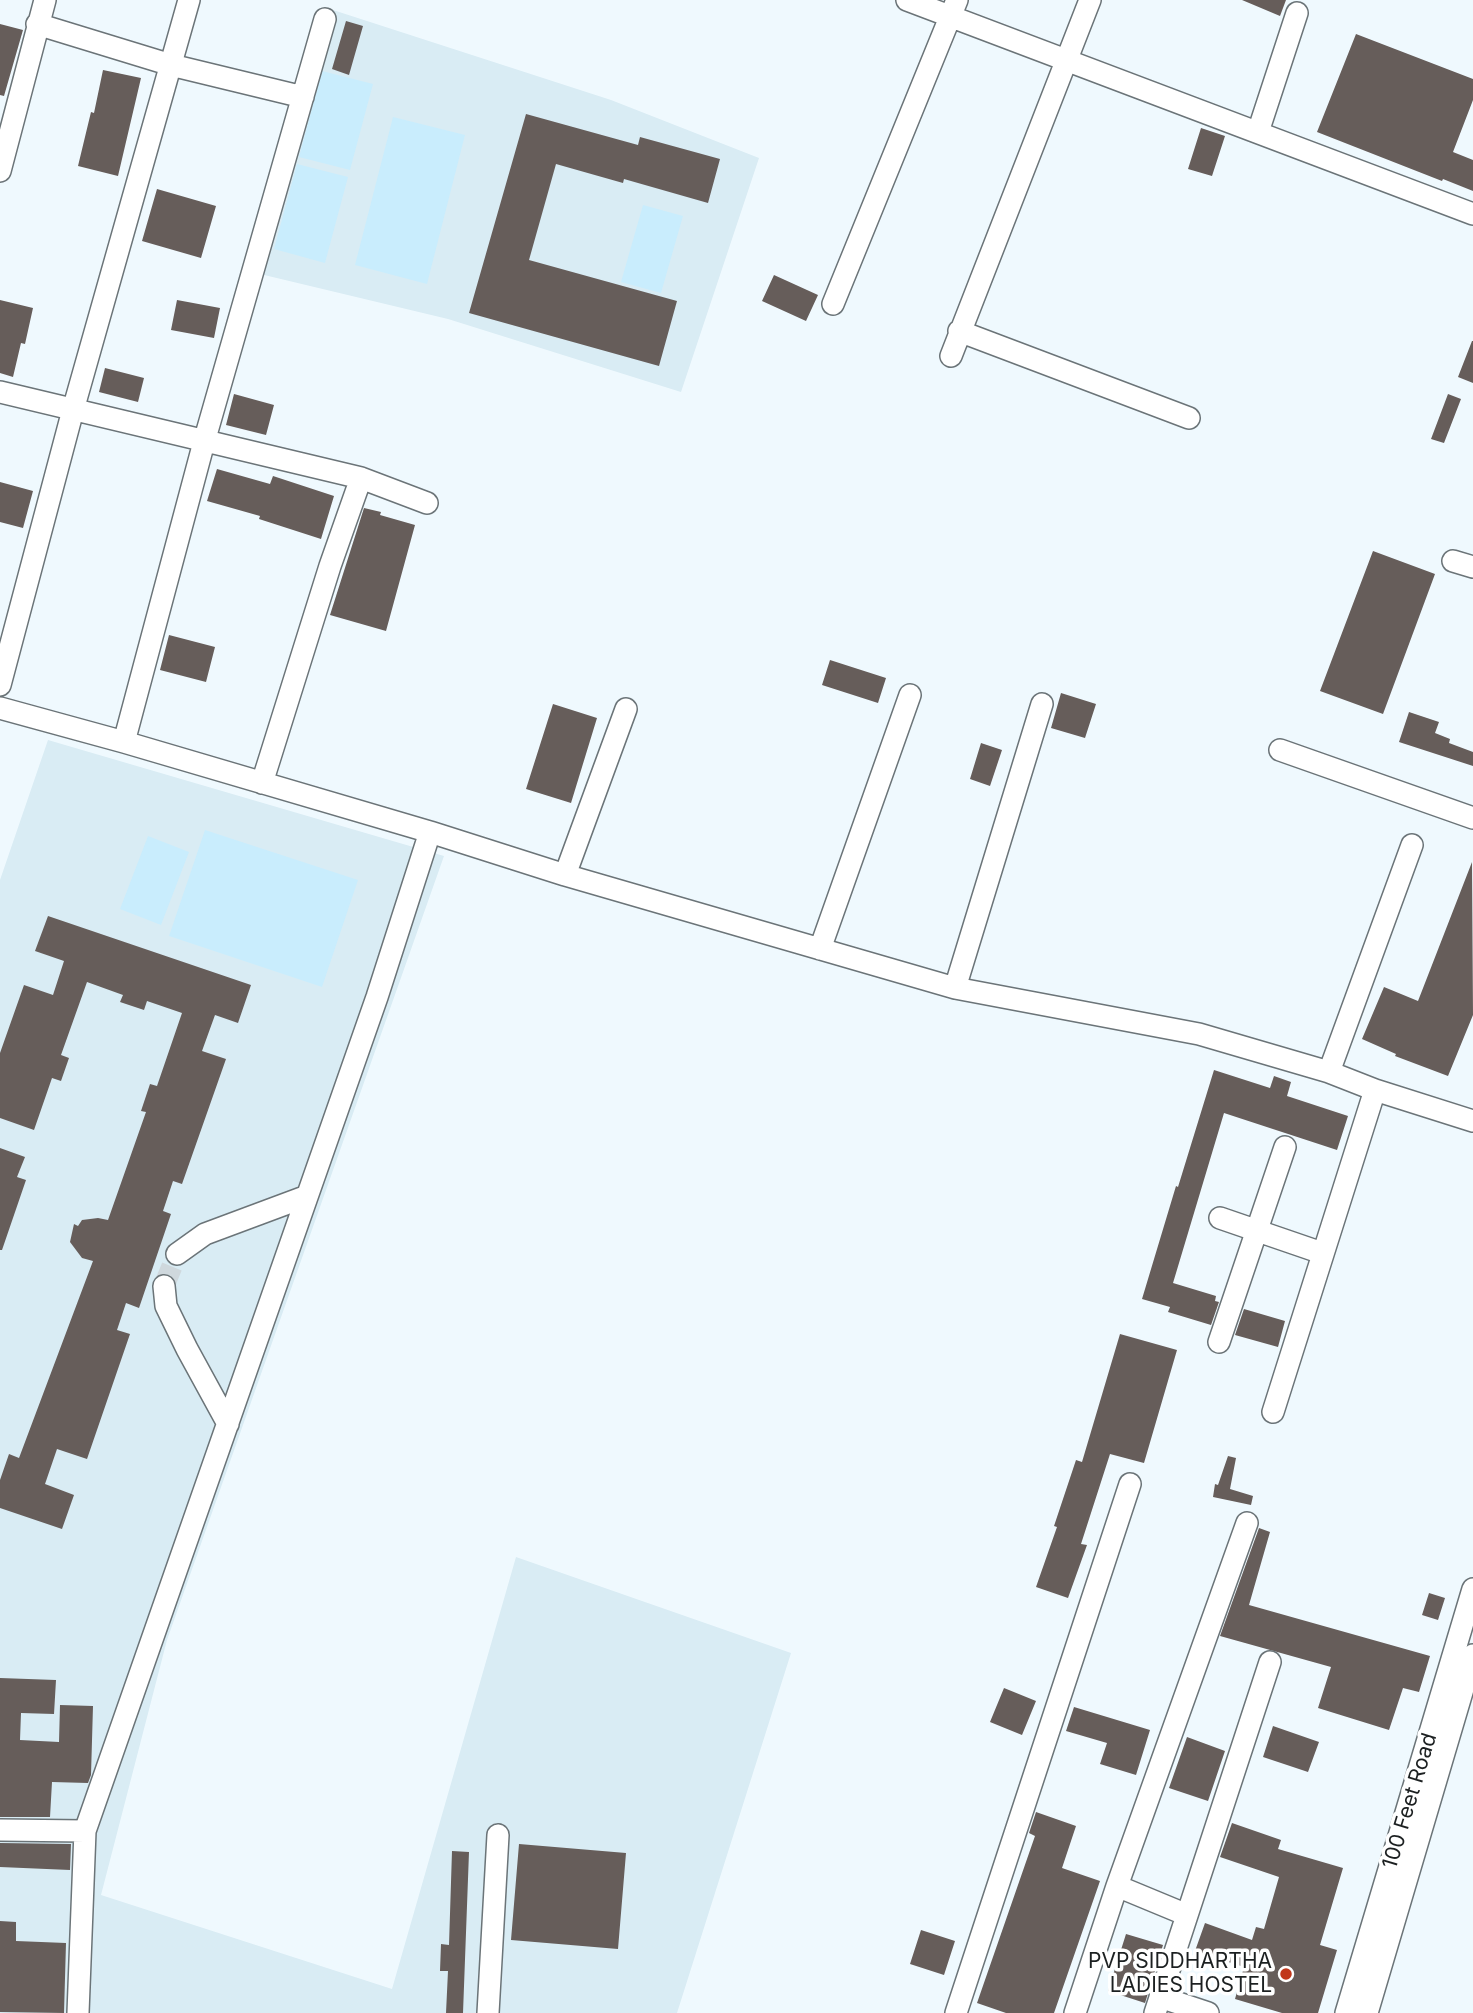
<!DOCTYPE html>
<style>
body{margin:0}
canvas{display:block;background:#eff9fe}
</style>
<canvas width="1473" height="2013"></canvas>
<script>
const g = document.querySelector('canvas').getContext('2d');
g.lineJoin = 'round';
function fill(path, color) { g.fillStyle = color; g.fill(path, 'evenodd'); }
const poly = rows => new Path2D(rows.map(r => 'M' + r).join(''));
function trace(path, color, width, dash) { g.strokeStyle = color; g.lineWidth = width; g.lineCap = dash ? 'butt' : 'round'; g.setLineDash(dash || []); g.stroke(path); }
function label(font, color, halo, rows, align = 'center') {
  g.font = font + ' Inter,sans-serif'; g.lineWidth = 7; g.setLineDash([]); g.textBaseline = 'middle'; g.strokeStyle = halo; g.fillStyle = color; for (const [text, x, y, turn = 0] of rows) {
    g.save(); g.translate(x, y); g.rotate((+turn || 0) * Math.PI / 180); g.textAlign = isNaN(turn) ? turn : align; if (halo) g.strokeText(text, 0, 0); g.fillText(text, 0, 0); g.restore();
  }
}
fill(poly([
 [333,10,611,100,759,158,681,392,448,319,260,274],
 [48,740,444,856,167,1640,101,1895,392,1989,516,1557,791,1653,677,2013,0,2013,0,880]
]), '#d9ecf4');
fill(poly([
 [322,71,373,84,350,170,299,157],
 [393,117,465,135,427,284,355,265],
 [297,164,348,177,325,263,274,249],
 [643,205,683,216,661,293,621,282],
 [205,830,358,880,322,987,169,936],
 [148,836,189,852,161,925,120,909]
]), '#c9edfd');
fill(poly([
 [1242,0,1286,0,1280,16],
 [346,21,363,26,349,75,332,69],
 [0,24,23,30,4,96,0,95],
 [1356,34,1473,79,1473,100,1453,152,1473,160,1473,191,1443,179,1442,181,1317,132],
 [103,70,141,78,118,176,78,166,91,112,94,113],
 [526,114,638,145,640,137,720,159,708,203,624,179,623,183,556,164,529,260,677,301,659,366,469,313],
 [1201,128,1225,136,1212,176,1188,169],
 [157,189,216,206,201,258,142,241],
 [774,275,818,295,806,321,762,301],
 [0,300,33,308,25,344,21,343,13,377,0,373],
 [177,300,220,308,214,338,171,330],
 [1472,341,1473,341,1473,383,1458,377],
 [105,368,144,378,138,402,99,392],
 [234,394,274,405,266,435,226,425],
 [1448,394,1461,399,1444,443,1431,439],
 [217,469,270,484,273,476,334,496,321,539,259,519,260,516,207,501],
 [0,482,33,491,23,528,0,522],
 [364,508,381,512,380,515,415,525,386,631,330,615],
 [1373,551,1435,574,1383,714,1320,691],
 [169,635,215,647,206,682,160,670],
 [830,660,886,678,878,703,822,685],
 [1061,693,1096,704,1085,738,1051,728],
 [553,704,597,718,571,803,526,789],
 [1409,712,1439,722,1435,733,1450,739,1449,743,1473,752,1473,766,1399,742],
 [981,743,1002,750,990,786,970,779],
 [1472,862,1473,1015,1448,1076,1395,1056,1396,1054,1362,1039,1384,987,1418,1001],
 [48,916,251,985,238,1023,215,1015,202,1051,226,1059,182,1184,173,1181,163,1211,171,1214,139,1308,126,1303,117,1330,130,1334,87,1459,57,1449,45,1484,74,1495,62,1529,0,1508,0,1480,9,1454,19,1458,93,1261,82,1258,70,1242,74,1224,78,1226,82,1220,98,1218,108,1220,146,1112,141,1111,150,1084,157,1086,182,1013,147,1001,144,1010,120,1002,123,995,87,982,61,1055,69,1058,61,1081,52,1078,34,1130,0,1118,0,1053,24,985,53,995,64,961,35,951],
 [1214,1070,1270,1088,1274,1076,1291,1082,1287,1096,1348,1116,1337,1150,1224,1113,1173,1283,1216,1296,1215,1301,1219,1302,1211,1325,1168,1312,1170,1307,1142,1299,1176,1186,1178,1187],
 [0,1148,25,1157,17,1177,26,1180,2,1250,0,1250],
 [1244,1309,1285,1321,1278,1347,1235,1335],
 [1120,1334,1177,1350,1144,1463,1110,1454,1081,1544,1087,1545,1068,1598,1036,1587,1057,1527,1054,1526,1076,1460,1082,1462],
 [1228,1456,1236,1458,1230,1489,1253,1496,1251,1505,1213,1497,1215,1484,1218,1485],
 [1259,1528,1270,1532,1249,1605,1430,1656,1419,1692,1403,1688,1389,1730,1318,1708,1331,1667,1220,1636],
 [1429,1593,1445,1598,1438,1620,1422,1615],
 [0,1678,56,1680,54,1714,21,1713,20,1740,59,1742,60,1705,93,1706,91,1775,88,1783,52,1782,50,1817,0,1817],
 [1004,1688,1036,1701,1022,1735,990,1722],
 [1074,1707,1150,1730,1136,1775,1100,1764,1107,1743,1066,1731],
 [1273,1726,1319,1742,1308,1772,1263,1757],
 [1187,1737,1225,1751,1208,1801,1169,1788],
 [1036,1812,1076,1826,1062,1868,1100,1881,1054,2013,1006,2013,977,2003,1035,1836,1029,1833],
 [1232,1823,1281,1840,1278,1849,1343,1868,1320,1945,1337,1950,1318,2013,1282,2013,1235,1999,1244,1967,1195,1951,1205,1923,1252,1940,1256,1927,1264,1929,1279,1877,1220,1857],
 [0,1843,71,1844,70,1870,0,1867],
 [519,1844,626,1853,618,1949,511,1940],
 [452,1851,469,1852,463,2013,446,2013,448,1971,440,1971,441,1944,449,1945],
 [0,1921,16,1922,16,1941,66,1943,64,2013,0,2012],
 [921,1930,955,1941,944,1975,910,1964],
 [1126,1934,1163,1945,1145,2003,1108,1991]
]), '#665d5a');
trace(poly([
 [164,1286,177,1254]
]), '#cfd8dd', 21, [21, 10]);
const minor = poly([
 [907,0,1473,214],
 [37,24,171,65,303,97],
 [1258,132,1297,13],
 [0,171,45,0],
 [833,304,957,0],
 [959,331,1189,418],
 [951,356,1090,0],
 [0,392,361,478,427,503],
 [1453,561,1473,567],
 [0,685,73,410,189,0],
 [0,708,124,742,430,832,565,875,955,988,1199,1034,1329,1072,1375,1090,1473,1121],
 [124,742,204,442,325,19],
 [1280,750,1473,818],
 [262,783,330,566,361,478],
 [565,875,626,709],
 [820,949,910,695],
 [955,988,1042,704],
 [1329,1072,1412,845],
 [1220,1218,1322,1253],
 [177,1254,205,1234,307,1196],
 [164,1286,166,1306,187,1349,228,1424],
 [1219,1342,1285,1147],
 [1273,1412,1375,1090],
 [0,1830,85,1831],
 [1117,1886,1187,1915],
 [1160,1997,1208,2013],
 [78,2013,85,1831,377,997,430,832],
 [488,2013,498,1835],
 [956,2013,1130,1484],
 [1075,2013,1117,1886,1247,1523],
 [1155,2013,1270,1662],
 [1346,2013,1473,1589],
 [1367,2013,1473,1655]
]);
trace(minor, '#6b7478', 24);
trace(minor, '#fff', 21);
for (const [x, y, r, color] of [
 [1286,1974,7,"#c1361a"]
]) { const dot = new Path2D(); dot.arc(x, y, r, 0, 2 * Math.PI); g.fillStyle = color; g.fill(dot); trace(dot, '#fff', 2.5); }
label('21px', '#1c2021', '#fff', [
 ["100 Feet Road",1410,1801,-73]
]);
label('21px', '#1c2021', '#fff', [
 ["PVP SIDDHARTHA",1272,1962],
 ["LADIES HOSTEL",1272,1986]
], 'right');
</script>
